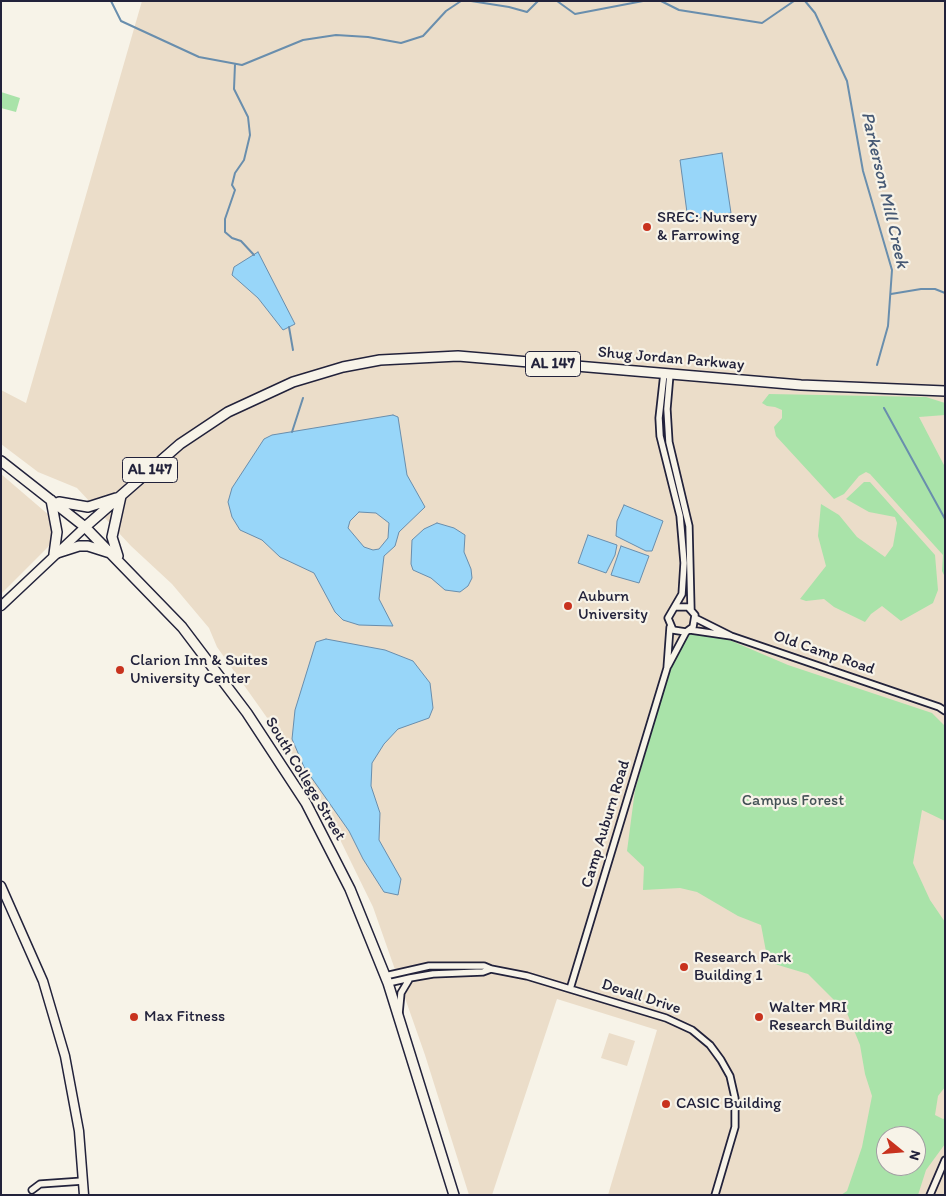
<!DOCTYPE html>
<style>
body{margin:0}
#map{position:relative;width:946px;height:1196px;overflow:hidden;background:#f7f3e8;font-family:Itim,sans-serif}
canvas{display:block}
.frame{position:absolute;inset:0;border:2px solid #22223b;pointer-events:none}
.north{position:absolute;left:876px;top:1126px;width:50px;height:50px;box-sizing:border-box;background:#f7f3e8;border:1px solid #a29fa3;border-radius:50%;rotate:107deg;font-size:14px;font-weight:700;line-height:20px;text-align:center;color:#22223b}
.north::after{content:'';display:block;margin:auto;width:18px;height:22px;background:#c8321e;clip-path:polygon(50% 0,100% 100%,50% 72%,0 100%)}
</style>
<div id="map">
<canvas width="946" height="1196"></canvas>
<div class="frame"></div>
<div class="north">N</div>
</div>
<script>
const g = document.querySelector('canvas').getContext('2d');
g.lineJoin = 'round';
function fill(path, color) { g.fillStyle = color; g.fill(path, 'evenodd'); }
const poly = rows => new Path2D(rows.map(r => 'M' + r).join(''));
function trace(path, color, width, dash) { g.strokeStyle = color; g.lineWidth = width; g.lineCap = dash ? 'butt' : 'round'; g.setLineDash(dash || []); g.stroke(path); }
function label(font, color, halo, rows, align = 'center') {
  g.font = font + ' Itim,sans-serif'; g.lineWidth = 4.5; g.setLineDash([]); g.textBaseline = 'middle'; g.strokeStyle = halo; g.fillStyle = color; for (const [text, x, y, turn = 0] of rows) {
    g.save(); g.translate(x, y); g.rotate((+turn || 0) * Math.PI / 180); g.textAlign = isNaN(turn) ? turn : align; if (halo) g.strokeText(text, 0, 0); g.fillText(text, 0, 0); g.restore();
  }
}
fill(poly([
 [142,1,945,1,945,1195,608,1195,657,1030,557,999,492,1195,469,1195,425,1055,373,907,330,819,287,746,217,647,209,628,172,584,131,546,77,488,38,472,1,444,1,390,26,403],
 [886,1136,916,1136,916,1166,886,1166],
 [1,474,50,516,53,526,53,535,49,546,1,594],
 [609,1033,635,1041,627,1066,601,1058]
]), '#ebddc9');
fill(poly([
 [1,92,20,98,16,112,1,108],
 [769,394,926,397,945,403,945,415,919,417,945,467,945,577,942,571,943,555,870,474,866,472,859,476,844,494,834,499,776,436,774,427,782,418,782,410,775,407,767,406,762,403],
 [864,482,870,482,935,555,938,590,933,603,901,621,882,606,871,614,865,622,834,607,824,599,806,601,800,599,826,566,818,536,821,504,839,515,857,537,885,557,893,546,897,523,895,517,869,512,846,499],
 [682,627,720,636,788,665,932,713,945,726,945,821,922,810,913,863,930,900,945,922,945,1087,938,1096,935,1115,943,1119,945,1118,945,1144,926,1170,918,1195,841,1195,847,1191,862,1147,872,1096,865,1074,860,1045,847,1013,808,974,768,962,761,925,738,916,697,892,680,888,643,890,644,867,627,851,635,790],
 [886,1136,916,1136,916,1166,886,1166]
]), '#a9e3a9');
const water = poly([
 [722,153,731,213,688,220,680,160,722,153],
 [258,252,295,324,283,330,258,298,232,275,234,267,258,252],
 [393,415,398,417,407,475,425,507,399,532,395,546,384,556,379,599,393,626,359,625,343,620,335,612,314,573,280,557,262,540,240,530,232,517,228,502,232,488,264,439,272,435,393,415],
 [359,512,376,513,389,523,388,538,379,549,373,550,364,547,348,528,350,521,359,512],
 [624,505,663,521,652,551,646,551,616,536,617,521,624,505],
 [437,523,454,528,465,535,464,552,471,569,472,578,468,586,460,592,445,590,431,578,413,570,411,564,412,540,424,529,437,523],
 [588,535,617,545,615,555,606,573,578,563,588,535],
 [621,546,649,556,639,583,611,575,621,546],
 [326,639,385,650,413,661,430,683,433,708,429,718,398,729,384,744,372,763,371,786,380,813,379,840,401,879,398,895,384,892,363,859,349,831,304,767,292,739,295,710,316,642,326,639]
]);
fill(water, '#98d6f9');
trace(water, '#698ead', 1);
trace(poly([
 [111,1,121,21,199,57,242,65,303,40,336,35,368,37,401,43,423,36,446,11,461,1],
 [471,1,509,7,527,12,538,1],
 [557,1,575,14,643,1],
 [661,1,679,10,762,23,794,1],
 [805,1,815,13,847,81,863,171,892,270,888,326,877,365],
 [235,64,234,89,248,117,250,135,244,160,235,173,232,185,235,190,225,219,225,232,232,238,241,241,254,255],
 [891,294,921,289,935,289,945,293],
 [289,327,293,350],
 [884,408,945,519],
 [292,432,303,398]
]), '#698ead', 2);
const minor = poly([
 [664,373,659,418,660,436,680,516,684,563,682,594,668,618,673,630,686,632,693,627,695,615,688,607,675,607],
 [670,374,667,409,669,442,689,526,691,609],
 [695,618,731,636,939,707,945,711],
 [690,630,731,636],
 [668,666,686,632],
 [385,976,429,966,484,966,491,969,527,976,666,1018,692,1030,710,1045,721,1060,730,1076,735,1098,735,1127,715,1195],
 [388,983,410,978],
 [570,989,667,668,670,627],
 [399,1014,401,993,410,978,433,974,483,972,491,969],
 [32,1190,40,1184,83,1181],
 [930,1195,945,1160]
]);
const secondary = poly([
 [1,606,85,527],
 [1,886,43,981,65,1056,79,1131,84,1195]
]);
const primary = poly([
 [1,461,85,527,182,627,247,713,306,803,350,889,388,983,454,1195],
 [51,500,57,532,54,554,79,546,88,546,110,553],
 [59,502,88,507,116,498],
 [85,527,180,444,228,412,293,382,343,367,380,360,458,356,801,385,945,391],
 [118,556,112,537,121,496]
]);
trace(minor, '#22223b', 9);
trace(secondary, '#22223b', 11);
trace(primary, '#22223b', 12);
trace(minor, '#f7f3e8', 5.5);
trace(secondary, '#f7f3e8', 8);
trace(primary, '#f7f3e8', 9);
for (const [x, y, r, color] of [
 [647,227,5,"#c8321e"],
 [568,606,5,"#c8321e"],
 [120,670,5,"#c8321e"],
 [684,967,5,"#c8321e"],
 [134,1017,5,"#c8321e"],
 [759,1017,5,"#c8321e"],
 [666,1104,5,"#c8321e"]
]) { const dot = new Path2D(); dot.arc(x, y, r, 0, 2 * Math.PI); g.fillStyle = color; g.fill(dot); trace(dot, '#f7f3e8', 2); }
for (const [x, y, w] of [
 [553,364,55],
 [150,470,55]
]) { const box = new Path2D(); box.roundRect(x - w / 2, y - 12.5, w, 25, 4); g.fillStyle = '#f7f3e8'; g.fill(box); trace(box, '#22223b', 1); }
label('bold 15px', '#22223b', null, [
 ["AL 147",553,364],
 ["AL 147",150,470]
]);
label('16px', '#22223b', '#f7f3e8', [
 ["SREC: Nursery",657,218],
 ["& Farrowing",657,236],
 ["Auburn",578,597],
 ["University",578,615],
 ["Clarion Inn & Suites",130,661],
 ["University Center",130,679],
 ["Research Park",694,958],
 ["Building 1",694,976],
 ["Walter MRI",769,1008],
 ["Research Building",769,1026],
 ["Max Fitness",144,1017],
 ["CASIC Building",676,1104]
], 'left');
label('16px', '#22223b', '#f7f3e8', [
 ["Shug Jordan Parkway",671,359,5],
 ["Old Camp Road",824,653,19],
 ["South College Street",305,779,59],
 ["Camp Auburn Road",606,824,-73],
 ["Devall Drive",641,997,18]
]);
label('16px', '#445256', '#f7f3e8', [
 ["Campus Forest",793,801]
]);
label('italic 18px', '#455874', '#f7f3e8', [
 ["Parkerson Mill Creek",884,190,77]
]);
</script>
